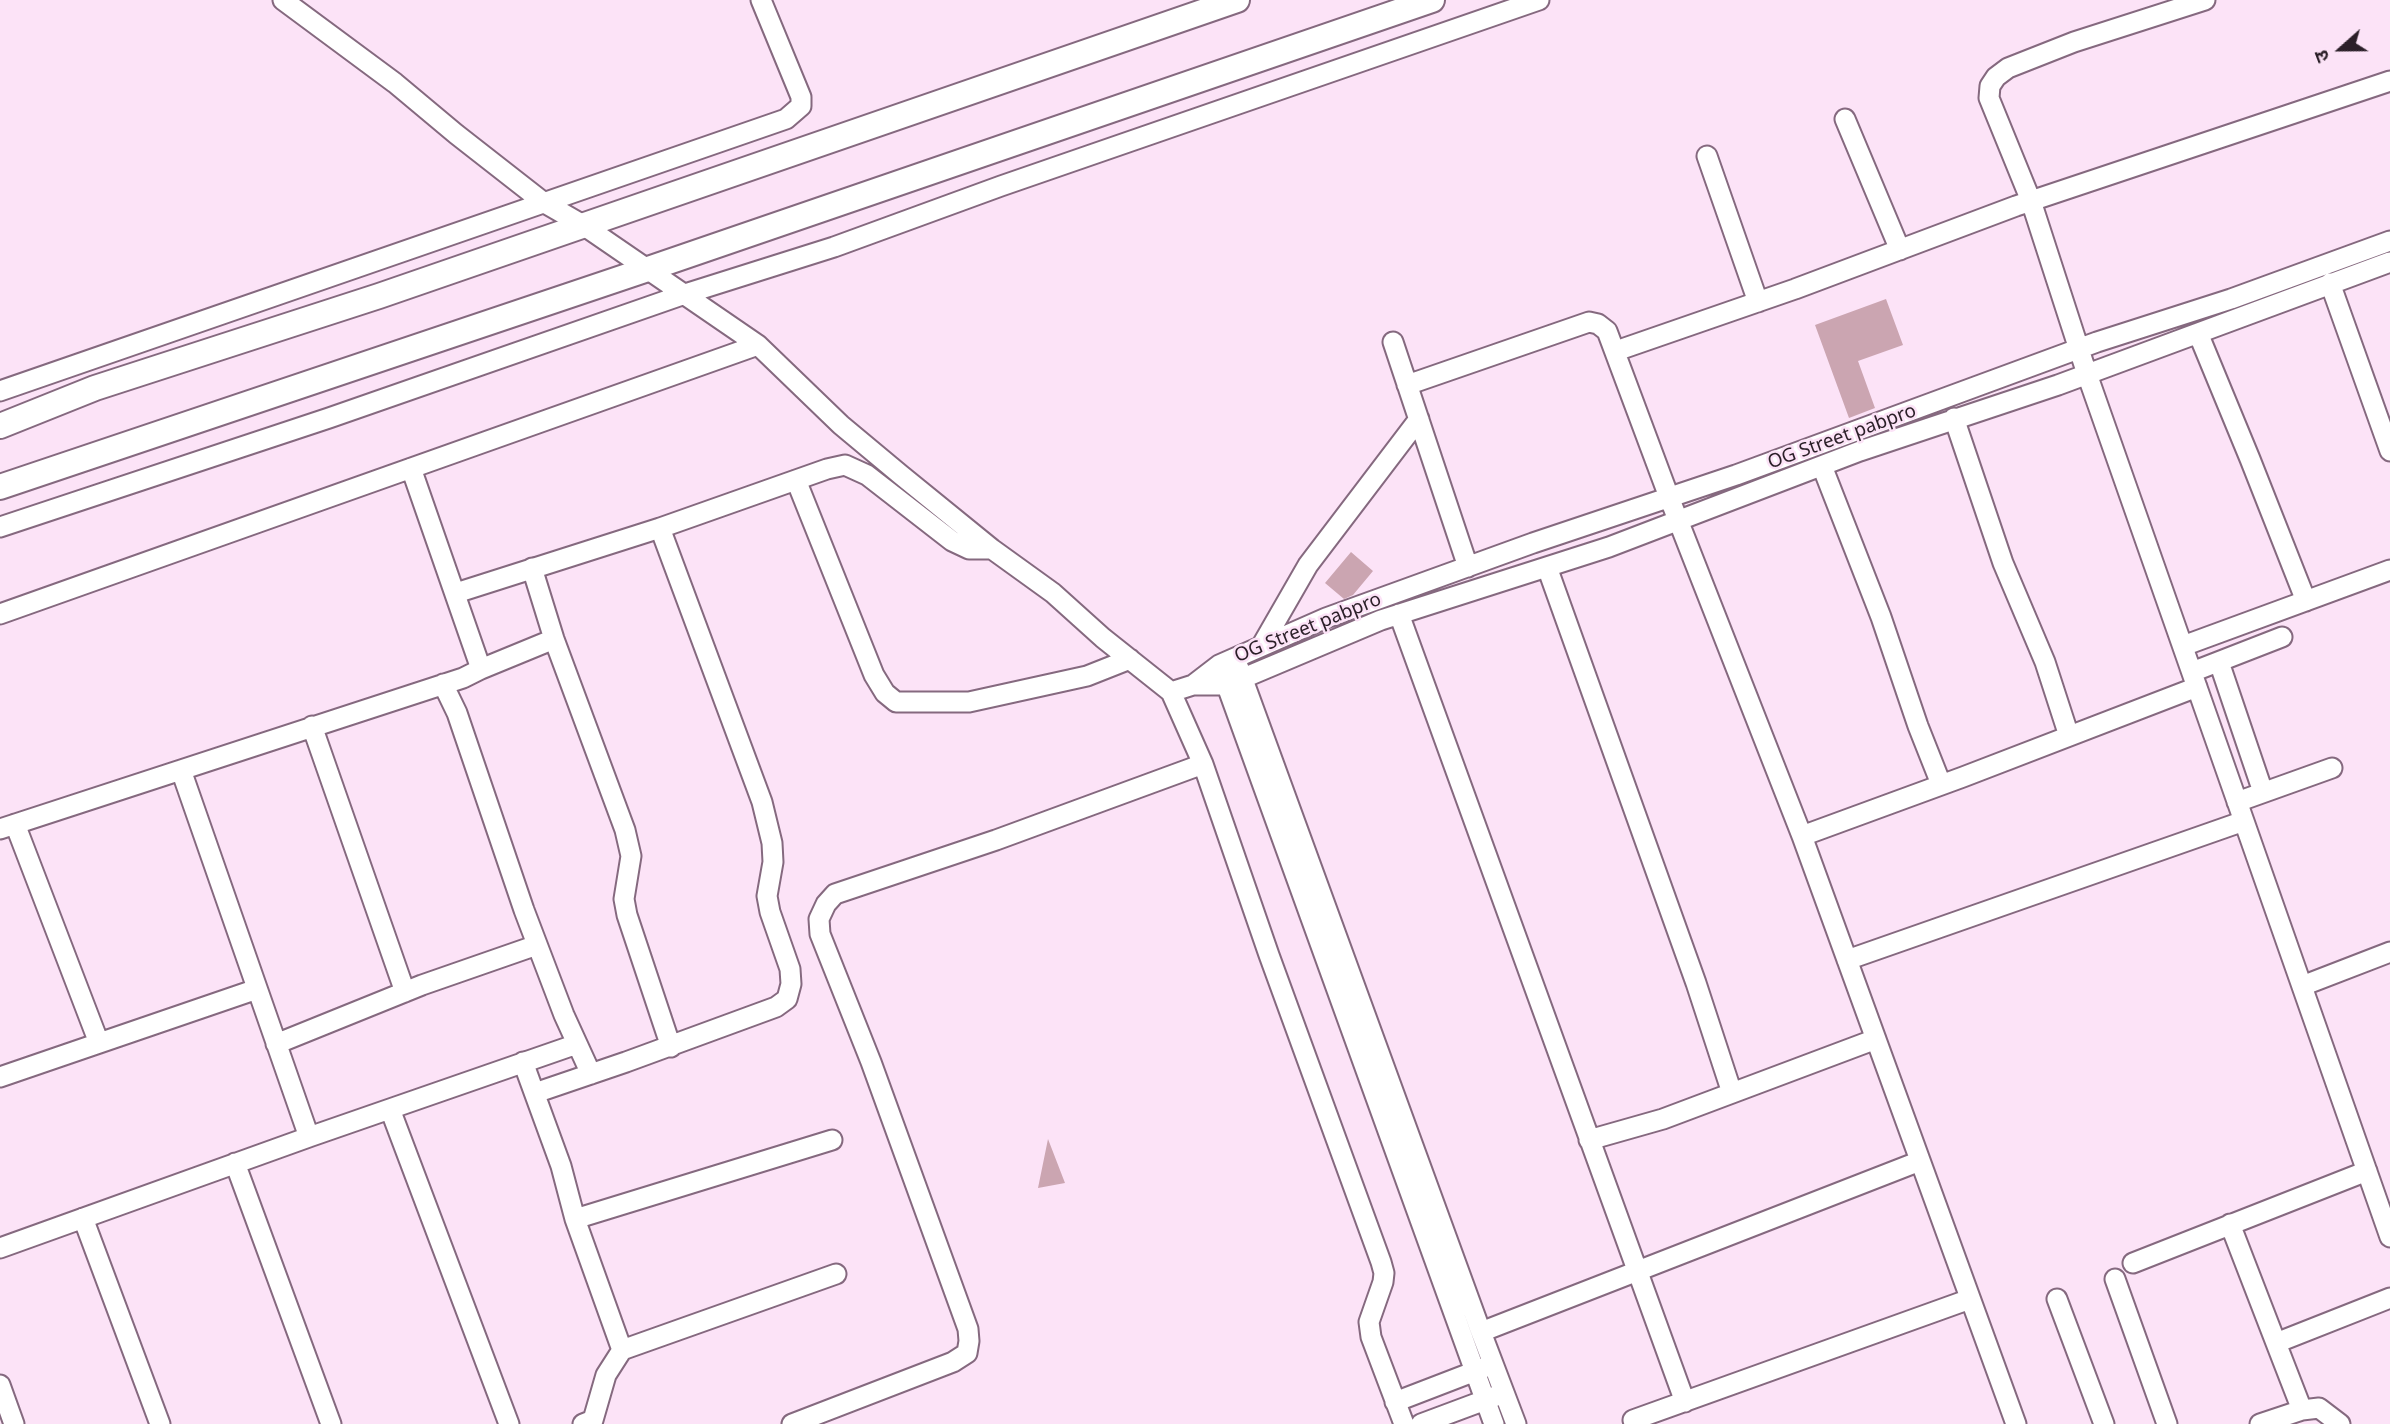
<!DOCTYPE html>
<meta charset="utf-8">
<style>
body{margin:0}
#map{position:relative;width:2390px;height:1424px;overflow:hidden;background:#fce3f7;font-family:"Noto Sans","Noto Sans Devanagari",sans-serif}
canvas{display:block}
.north{position:absolute;left:2306px;top:14px;width:70px;height:70px;-webkit-text-stroke:5px #fce3f7;paint-order:stroke;rotate:249deg;font-size:19px;font-weight:700;line-height:28px;text-align:center;color:#2b1f28}
.north::after{content:'';display:block;margin:auto;width:24px;height:32px;background:#2b1f28;clip-path:polygon(50% 0,100% 100%,50% 72%,0 100%)}
</style>
<div id="map">
<canvas width="2390" height="1424"></canvas>
<div class="north">उ</div>
</div>
<script>
const g = document.querySelector('canvas').getContext('2d');
g.lineJoin = 'round';
function fill(path, color) { g.fillStyle = color; g.fill(path, 'evenodd'); }
const poly = rows => new Path2D(rows.map(r => 'M' + r).join(''));
function trace(path, color, width, dash) { g.strokeStyle = color; g.lineWidth = width; g.lineCap = dash ? 'butt' : 'round'; g.setLineDash(dash || []); g.stroke(path); }
function label(font, color, halo, rows, align = 'center') {
  g.font = font + ' "Noto Sans",sans-serif'; g.lineWidth = 5; g.setLineDash([]); g.textBaseline = 'middle'; g.strokeStyle = halo; g.fillStyle = color; for (const [text, x, y, turn = 0] of rows) {
    g.save(); g.translate(x, y); g.rotate((+turn || 0) * Math.PI / 180); g.textAlign = isNaN(turn) ? turn : align; if (halo) g.strokeText(text, 0, 0); g.fillText(text, 0, 0); g.restore();
  }
}
fill(poly([
 [1886,299,1903,345,1858,361,1875,408,1849,418,1815,325],
 [1351,552,1373,571,1353,595,1344,599,1325,583],
 [1048,1139,1065,1183,1038,1188]
]), '#cba5b1');
const minor = poly([
 [283,0,395,83,456,134,543,202,583,225,758,345,841,425,901,475,992,549,1053,593,1103,638,1171,692,1193,685,1227,685,1381,620,1609,547,1860,451,2058,385,2390,262],
 [2205,0,2074,42,2008,68,1996,77,1990,86,1989,98,2031,201,2087,374,2390,1237],
 [1845,119,1900,250],
 [1707,156,1758,302],
 [2330,283,2390,451],
 [2198,333,2250,459,2306,601],
 [1393,342,1468,567],
 [1616,351,1795,289,2016,206,2390,81],
 [1407,385,1589,322,1598,324,1607,331,1669,497,1802,836,2016,1424],
 [0,391,786,119,801,106,801,97,761,0],
 [1954,418,2003,563,2045,662,2069,736],
 [1822,466,1881,617,1918,726,1941,784],
 [796,480,874,675,885,693,896,702,969,702,1087,676,1130,659],
 [0,527,329,418,685,294,834,247,1001,186,1539,0],
 [1547,567,1696,983,1732,1093],
 [532,568,554,639,625,830,631,856,624,899,627,915,671,1047],
 [456,593,660,528,827,469,845,465,867,475,952,541,969,549,992,549],
 [0,614,758,345],
 [1399,614,1685,1402],
 [1262,645,1308,565,1419,419],
 [2183,646,2390,570],
 [2219,662,2263,792],
 [1238,666,1481,1332,1516,1424],
 [481,669,554,639],
 [2192,672,2282,637],
 [1223,675,1494,1424],
 [443,684,457,713,524,910,564,1015,591,1074],
 [1193,685,1219,665,1326,618,1533,543,1736,475,2097,342,2231,299,2390,241],
 [1171,692,1203,764,1269,955,1381,1262,1384,1273,1383,1282,1369,1322,1371,1337,1404,1424],
 [312,726,405,992],
 [181,770,309,1137,577,1044],
 [2237,802,2332,768],
 [15,824,99,1043],
 [0,829,463,678,481,669,411,468],
 [1802,836,1963,777,2197,687],
 [1847,960,2244,821],
 [2302,986,2390,952],
 [276,1044,422,985,537,945],
 [523,1062,561,1166,575,1219,622,1350,836,1274],
 [0,1077,257,989],
 [535,1093,626,1062,776,1007,787,999,791,984,790,969,770,912,767,896,773,862,772,843,762,802,660,528],
 [390,1109,509,1424],
 [1589,1140,1663,1119,1876,1039],
 [235,1163,331,1424],
 [83,1218,160,1424],
 [575,1219,832,1140],
 [2230,1224,2276,1343],
 [0,1248,309,1137],
 [2133,1263,2367,1171],
 [2115,1279,2167,1424],
 [2057,1299,2104,1424],
 [1481,1332,1920,1161],
 [0,1385,14,1424],
 [1395,1402,1486,1367],
 [2302,1410,2276,1343,2390,1298],
 [1633,1420,1970,1299],
 [583,1424,593,1420,606,1375,622,1350],
 [792,1424,953,1362,967,1353,969,1341,968,1329,871,1062,820,934,819,919,826,904,835,894,996,840,1203,764],
 [1421,1424,1496,1396],
 [2260,1424,2302,1410,2319,1408,2340,1424]
]);
const major = poly([
 [0,426,95,388,379,296,1237,0],
 [0,487,648,269,1432,0]
]);
trace(minor, '#85697f', 23);
trace(major, '#85697f', 28);
trace(minor, '#fff', 19);
trace(major, '#fff', 24);
label('19px', '#2b1f28', '#fce3f7', [
 ["OG Street pabpro",1842,437,-20],
 ["OG Street pabpro",1308,628,-22]
]);
</script>
